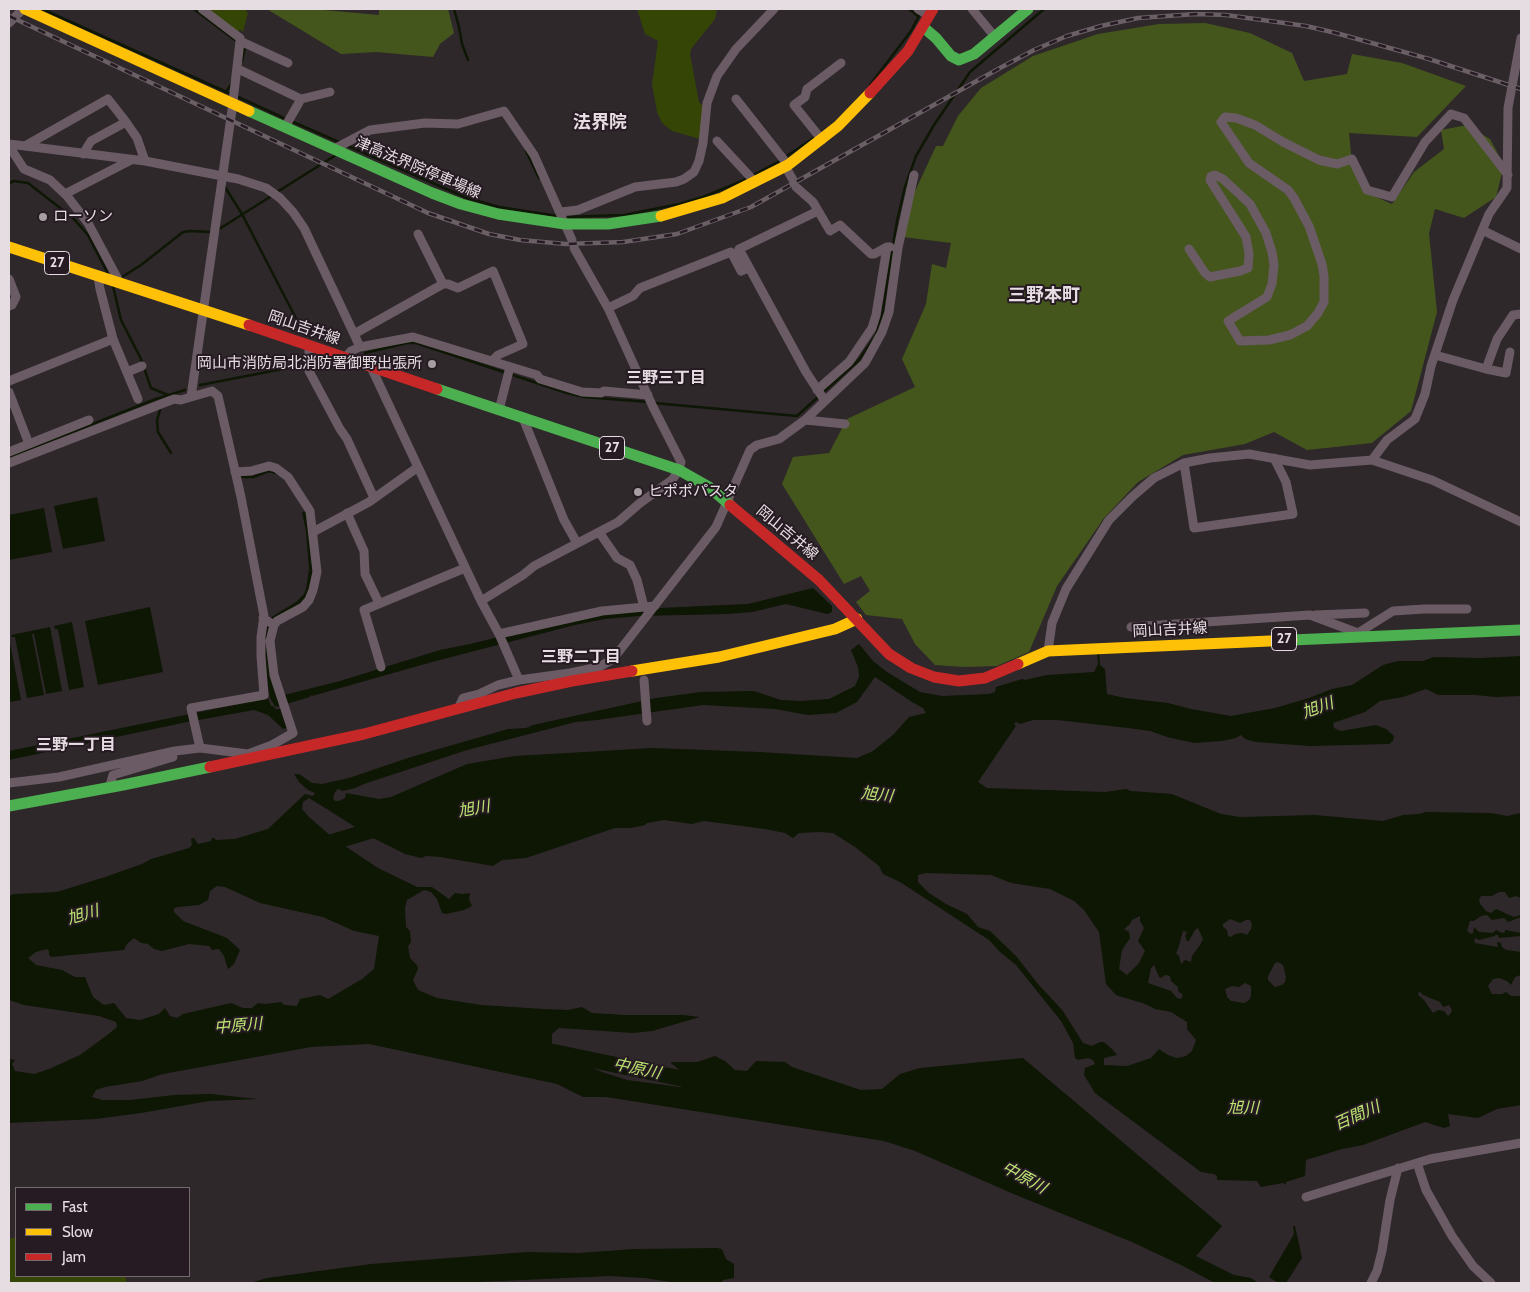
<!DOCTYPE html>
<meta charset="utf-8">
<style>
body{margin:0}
#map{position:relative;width:1530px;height:1292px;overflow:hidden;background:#2e282b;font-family:Cabin,sans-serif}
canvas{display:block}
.frame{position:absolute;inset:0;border:10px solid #e6dde2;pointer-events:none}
.legend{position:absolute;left:15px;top:1187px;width:175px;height:90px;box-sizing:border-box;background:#271b23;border:1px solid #73696f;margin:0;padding:6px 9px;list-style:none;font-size:15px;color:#e6dde2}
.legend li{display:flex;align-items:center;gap:10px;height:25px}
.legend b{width:25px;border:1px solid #73696f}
</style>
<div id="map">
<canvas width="1530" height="1292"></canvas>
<div class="frame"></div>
<ul class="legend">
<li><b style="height:6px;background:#4caf50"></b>Fast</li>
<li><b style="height:6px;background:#ffc107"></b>Slow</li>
<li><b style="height:6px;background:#c62828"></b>Jam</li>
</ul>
</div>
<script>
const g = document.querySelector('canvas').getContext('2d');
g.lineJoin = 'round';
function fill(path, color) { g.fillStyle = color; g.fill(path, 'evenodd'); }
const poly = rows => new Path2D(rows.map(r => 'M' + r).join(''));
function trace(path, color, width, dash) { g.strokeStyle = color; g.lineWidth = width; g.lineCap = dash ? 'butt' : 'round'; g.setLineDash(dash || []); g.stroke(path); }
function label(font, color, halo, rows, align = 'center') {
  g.font = font + ' Cabin,"Noto Sans JP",sans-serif'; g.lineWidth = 4; g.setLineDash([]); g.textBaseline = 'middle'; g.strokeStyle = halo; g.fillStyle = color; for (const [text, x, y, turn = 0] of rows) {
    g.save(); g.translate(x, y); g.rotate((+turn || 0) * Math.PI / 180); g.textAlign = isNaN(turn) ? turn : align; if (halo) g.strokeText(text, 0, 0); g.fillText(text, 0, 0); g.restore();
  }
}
fill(poly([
 [204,9,247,9,246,12,248,13,243,32,240,29,239,32],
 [637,9,717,9,715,19,691,49,690,54,699,102,704,107,700,139,672,131,662,123,657,112,652,84,658,41,645,34],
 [16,1237,16,1276,125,1276,127,1283,9,1283,9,1239]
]), '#344506');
fill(poly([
 [269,9,312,9,379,15,379,9,448,9,454,33,440,44,433,57,376,52,341,54,270,11],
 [1205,23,1250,33,1292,53,1304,81,1347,74,1352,54,1402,63,1466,86,1417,137,1349,133,1352,163,1367,193,1392,204,1414,172,1444,149,1441,130,1467,125,1490,139,1504,165,1496,197,1464,218,1435,209,1429,233,1437,312,1411,411,1372,443,1307,450,1274,432,1245,444,1183,455,1138,482,1104,518,1057,586,1029,652,997,666,964,667,935,665,915,644,902,619,866,615,856,602,870,591,861,576,844,584,782,484,793,457,829,453,847,419,915,387,902,359,926,304,932,264,946,268,951,243,903,237,911,200,936,146,943,146,958,116,981,88,1033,56,1098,34,1159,24]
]), '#44561b');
fill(poly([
 [97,497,105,541,63,549,54,506],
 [44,508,52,552,9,560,9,515],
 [308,511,313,568,308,599,272,626,280,696,340,681,440,650,470,644,577,618,637,609,748,604,813,588,832,606,832,612,827,614,786,604,752,612,727,614,639,616,605,619,575,625,432,662,312,696,311,695,310,697,276,707,274,705,270,698,264,662,265,628,270,618,296,602,304,594,306,589,309,569,306,531,302,512],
 [150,607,163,672,98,685,85,621],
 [72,622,84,687,69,690,58,629,55,629,54,626],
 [50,627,62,691,46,694,34,634,32,634,44,695,27,698,15,637,12,637,11,635],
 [9,638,21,700,9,702],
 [859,644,873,661,887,672,920,692,942,696,989,694,995,692,996,687,1022,679,1025,680,1047,675,1094,672,1098,664,1097,652,1099,652,1100,665,1105,669,1107,694,1125,698,1168,703,1191,709,1231,716,1275,708,1309,698,1332,689,1352,685,1383,665,1398,661,1423,661,1434,657,1481,658,1521,656,1521,696,1496,697,1475,695,1438,695,1426,689,1403,697,1380,701,1365,712,1333,723,1334,728,1341,731,1376,725,1386,729,1394,736,1393,741,1389,744,1310,746,1256,742,1245,739,1241,735,1236,738,1222,741,1194,743,1167,737,1150,731,1128,728,1057,720,1033,720,1020,724,1016,722,1014,724,1016,726,978,782,987,788,1105,792,1126,789,1131,791,1172,794,1221,814,1240,817,1315,815,1383,821,1403,815,1419,814,1426,812,1491,813,1507,816,1521,813,1521,898,1516,896,1509,898,1505,892,1499,892,1492,896,1481,896,1479,900,1480,904,1486,911,1491,913,1496,909,1514,917,1521,915,1521,917,1508,922,1504,918,1492,920,1487,915,1481,916,1474,921,1470,921,1467,931,1471,934,1473,933,1474,927,1479,932,1493,933,1496,930,1502,933,1505,932,1505,930,1521,933,1521,936,1499,938,1498,935,1495,935,1495,936,1479,940,1475,938,1474,941,1475,943,1498,947,1497,942,1501,943,1502,947,1506,950,1521,952,1521,975,1515,977,1511,985,1507,981,1499,978,1493,979,1488,986,1492,994,1502,994,1506,992,1511,996,1521,996,1521,1105,1497,1109,1478,1118,1448,1114,1450,1126,1444,1128,1425,1122,1363,1145,1342,1149,1306,1160,1305,1176,1286,1182,1286,1185,1283,1183,1261,1187,1257,1181,1217,1180,1217,1176,1214,1174,1201,1172,1095,1093,1084,1075,1085,1068,1095,1064,1093,1060,1088,1058,1078,1060,1075,1058,1073,1043,1061,1021,1016,965,1000,952,989,940,900,882,883,874,879,866,855,847,833,833,820,832,799,833,793,838,785,833,765,829,704,821,692,824,664,820,647,823,645,825,631,828,615,828,526,858,502,860,493,866,440,857,426,856,421,858,405,854,373,838,309,798,303,802,302,809,308,816,333,838,378,868,417,887,432,887,449,899,455,893,462,894,470,893,469,899,472,906,464,910,446,914,442,913,437,899,431,892,424,890,407,900,405,908,406,927,410,931,411,942,408,946,410,958,417,965,418,969,413,980,418,990,437,998,481,1005,544,1009,568,1010,582,1007,592,1013,625,1015,683,1015,700,1017,652,1031,633,1033,559,1028,552,1034,552,1045,576,1061,602,1072,627,1080,680,1087,691,1086,692,1083,690,1079,670,1062,697,1062,715,1056,725,1061,735,1070,747,1071,756,1061,785,1062,792,1067,861,1090,882,1089,900,1074,920,1068,1023,1058,1222,1226,1196,1256,1234,1275,1251,1278,1258,1283,1215,1283,1181,1265,1132,1242,1016,1195,915,1151,884,1141,606,1097,583,1097,557,1084,369,1044,311,1047,163,1074,142,1081,105,1087,96,1090,92,1097,102,1100,130,1100,174,1095,211,1094,258,1099,209,1101,141,1113,96,1119,9,1123,9,1059,15,1060,12,1064,15,1071,34,1074,49,1069,80,1055,106,1036,117,1027,116,1022,99,1016,24,1005,9,1000,9,896,14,894,57,892,105,877,142,864,151,859,189,848,192,845,191,839,194,838,198,844,211,841,212,838,214,838,216,840,235,839,268,829,305,794,313,796,315,793,308,790,299,782,294,774,299,774,312,783,322,784,349,778,411,757,508,729,526,728,533,725,656,698,701,692,754,691,781,700,801,701,829,699,855,686,859,677,858,667,851,650],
 [875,677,912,702,923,708,926,713,909,717,894,734,873,751,857,758,759,752,653,748,515,756,467,764,391,797,379,799,346,793,345,798,339,801,335,801,333,798,335,792,338,789,343,791,355,788,364,784,467,750,576,722,597,720,703,705,775,709,808,715,836,713,857,702],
 [926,873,991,875,1011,883,1050,889,1074,901,1084,910,1099,932,1106,984,1116,995,1145,1004,1155,1009,1171,1012,1187,1022,1187,1029,1196,1040,1192,1051,1186,1056,1177,1058,1168,1055,1159,1049,1151,1058,1127,1066,1104,1065,1104,1058,1117,1055,1113,1050,1104,1042,1100,1042,1092,1046,1083,1043,1063,1011,1038,984,1016,956,990,931,978,927,967,914,946,904,929,893,918,882,918,875],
 [217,886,225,887,260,903,323,917,354,931,379,936,374,969,362,979,328,999,320,995,300,999,297,1006,284,1005,281,1002,265,1004,258,1003,252,1008,243,1008,231,1003,183,1014,177,1018,170,1016,165,1008,159,1014,140,1020,126,1018,114,1003,104,1005,93,997,85,977,75,977,62,970,36,965,28,958,36,952,47,949,49,951,49,955,51,957,124,950,127,944,134,938,141,943,148,944,154,949,162,951,189,944,209,946,212,950,219,949,224,956,228,969,234,964,240,950,227,938,183,921,174,912,174,908,178,907,199,905,208,900,210,891],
 [1140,916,1140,921,1144,928,1138,941,1145,951,1139,963,1127,975,1119,969,1122,950,1130,938,1129,932,1124,929,1130,924,1132,920],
 [1230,919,1240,923,1246,920,1250,920,1252,925,1251,929,1247,935,1242,933,1235,934,1231,937,1228,936,1227,930,1223,927,1223,924],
 [1198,928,1203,939,1200,945,1192,956,1191,962,1185,960,1181,964,1179,956,1176,953,1178,949,1183,931,1187,932,1185,936,1187,941,1189,941,1195,930],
 [1278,962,1283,965,1286,977,1285,982,1282,985,1275,987,1268,980,1268,976,1275,963],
 [1154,965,1159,977,1161,978,1165,975,1170,976,1171,981,1178,987,1178,991,1183,995,1181,999,1177,998,1171,991,1148,983,1151,968],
 [1245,983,1251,986,1251,996,1249,1000,1244,1003,1231,1001,1227,997,1225,989,1232,986,1239,987],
 [1419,991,1423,995,1440,1002,1443,1007,1449,1005,1452,1010,1451,1013,1448,1016,1444,1011,1438,1010,1433,1013,1424,1000,1418,995],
 [268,698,271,706,273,706,276,709,283,709,288,726,287,728,283,729,268,715,254,710,182,723,9,760,9,751],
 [1293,1226,1295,1226,1302,1258,1286,1283,1278,1283,1269,1277,1294,1234],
 [717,1248,722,1249,726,1259,734,1264,734,1278,723,1280,721,1283,671,1282,644,1278,610,1276,457,1283,250,1283,267,1278,371,1264,527,1252,579,1253,634,1249]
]), '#0e1604');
trace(poly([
 [42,9,231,94],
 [194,9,235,40],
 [454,9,459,27,462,44,468,60],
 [909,9,919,17],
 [242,61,245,47,244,46],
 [870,85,911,31,921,12],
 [226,92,232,83],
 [236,96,286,119],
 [291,121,341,143],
 [346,145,467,198,499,207,558,216],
 [526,151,539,178],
 [9,183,14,181,28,183,73,218,88,235,108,274],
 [225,187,242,214,303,332],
 [277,192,336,155],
 [565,217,624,215,679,204,703,197,742,181,778,162,815,137],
 [216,231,273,195],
 [122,277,141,265,183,232,190,231,211,232],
 [113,286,121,320,141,359,151,388,168,395],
 [365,353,407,343,416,343,567,393,584,397,649,402],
 [200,385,319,362],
 [654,403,797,416,858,361,876,335,882,316,897,221,905,187,916,156,934,125,970,72,1044,9],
 [160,410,157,420,158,432,171,453],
 [9,457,156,399,185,390],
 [240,477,253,477,269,471,276,473]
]), '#0e1604', 2.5);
trace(poly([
 [316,847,386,826],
 [544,1050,713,1085]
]), '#0e1604', 16);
trace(poly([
 [918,9,929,16],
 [972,9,995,37],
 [9,23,23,9],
 [240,41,288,63],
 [238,69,301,99,330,92],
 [736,99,788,165],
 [285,127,301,99],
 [822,140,794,105,805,97,807,89,841,63],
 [717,141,755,182],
 [9,144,145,161,238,179,266,188,280,198,293,212,304,228,354,334,360,347,351,351,345,358],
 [9,146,24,169,50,180,67,196,88,223,120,283],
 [25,146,108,99,126,122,137,138,145,161],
 [334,149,370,130,425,123,458,124,504,111,534,155,572,240],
 [83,154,91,141,126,122],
 [785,166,793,180],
 [796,187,813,202,830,231,840,225,871,254,874,254,887,247,890,247],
 [65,194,131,160],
 [818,211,739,249,806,372,825,401],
 [561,212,578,210,635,187,676,182,684,179,694,172,699,161,703,143,707,103,717,76,736,49,774,9],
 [1482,230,1521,249],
 [418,234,443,284,448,284,458,288,493,271,523,344,498,355,492,361],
 [1189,249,1205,273,1210,277,1240,271,1248,268,1249,254,1246,237,1210,180,1211,176,1215,175,1223,179,1250,204,1266,233,1272,252,1274,265,1272,284,1267,297,1228,321,1240,341,1269,340,1290,335,1307,326,1318,313,1324,302,1324,276,1322,264,1309,226,1294,198,1288,190,1249,163,1221,122,1225,117,1236,118,1255,125,1283,142,1319,160,1337,164,1352,159,1367,190,1392,197,1425,142,1451,114,1464,118,1508,175],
 [98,277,100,289,113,339,138,399],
 [9,279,16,297,12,305,9,306],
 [608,308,633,296,640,288,731,252,741,271,748,268],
 [354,334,443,284],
 [309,346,309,371,340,429,347,439,374,498],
 [360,347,413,337,537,375,540,379,582,392,601,393,604,391,648,395],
 [1435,355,1486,369,1506,373,1510,352],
 [371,367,481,601,499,634,519,680],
 [1486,369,1497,339,1513,315,1521,314],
 [127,372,142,366],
 [9,381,113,339],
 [817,390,849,362,872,328,876,315,887,247],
 [9,392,29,444],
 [499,410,510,367],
 [523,418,564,520,577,543],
 [805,420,865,363,882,332,889,312,898,248,914,175],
 [9,452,89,420],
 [1372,460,1387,440,1415,419,1425,394,1431,366,1453,300,1489,214,1507,188,1508,108,1521,38],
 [9,463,174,399,181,400,191,397],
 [1184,463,1194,528,1293,514,1286,482,1274,458],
 [235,472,251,471,269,466,276,468,288,477,310,511,317,572,313,590,309,600,303,607,277,621,274,625],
 [347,513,364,551,365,574,379,603],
 [313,532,369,502,418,467],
 [599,532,617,558,630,565,637,580,644,607],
 [481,601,523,575,534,566,618,522,640,503,672,480,679,470,681,462,653,407,608,308,574,248],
 [1315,615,1365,613],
 [1131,627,1310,615,1358,633,1358,636],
 [1358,633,1393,611,1424,609,1467,609],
 [499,634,602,611,655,606],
 [1048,651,1052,623,1066,589,1109,520,1132,497,1154,478,1184,463,1210,458,1249,454,1310,465,1372,460,1432,480,1521,522],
 [381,667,364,610,465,568],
 [570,673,599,667,613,659,716,527,750,450,757,445,779,439,805,420,845,424],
 [644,680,647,721],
 [458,709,463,698,479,694,498,685,519,680,570,673,571,677],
 [200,748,191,708,264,695,261,656,261,637,264,616,241,497,218,396,212,391,191,397,232,110,240,41,240,38,202,9],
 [9,783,59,777,175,751,200,748,248,754,272,745,293,733,274,675,270,641,274,625,263,618],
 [109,788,113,775,173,757],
 [1417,1163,1426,1190,1452,1236,1473,1266,1491,1283],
 [1306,1197,1430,1159,1521,1143],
 [1371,1283,1377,1271,1382,1251,1390,1200,1398,1168]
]), '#6a5b64', 9);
trace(poly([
 [923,27,936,38,951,56,959,60,974,54,1028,9],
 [249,111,432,193,461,204,498,214,565,224,608,224,661,216],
 [437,389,679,470,709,487,730,505],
 [1292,640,1521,630],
 [9,806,123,785,210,767]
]), '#4caf50', 11);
trace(poly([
 [25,9,249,111],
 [661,216,722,198,788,165,838,126,870,93],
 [9,247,249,325],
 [1018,664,1048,651,1292,640],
 [632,671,719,657,835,629,857,619]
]), '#ffc107', 11);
trace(poly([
 [870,93,908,51,933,9],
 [249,325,437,389],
 [730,505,819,580,889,654,911,668,934,677,959,681,985,678,1018,664],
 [210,767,364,734,516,693,572,681,632,671]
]), '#c62828', 11);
const rail = poly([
 [9,16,428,213,489,234,520,240,566,244,623,242,677,234,751,207,1000,68,1034,50,1067,36,1101,26,1138,18,1196,14,1226,15,1306,26,1336,33,1429,59,1521,89]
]);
trace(rail, '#695f65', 4.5);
trace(rail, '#271b23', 2.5, [8]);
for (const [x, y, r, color] of [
 [43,217,5,"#a69ea2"],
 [432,364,5,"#a69ea2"],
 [638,492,5,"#a69ea2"]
]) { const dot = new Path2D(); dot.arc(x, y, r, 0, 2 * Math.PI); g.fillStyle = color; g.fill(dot); trace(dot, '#271b23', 2); }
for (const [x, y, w] of [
 [57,263,25],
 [612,448,25],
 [1284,639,25]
]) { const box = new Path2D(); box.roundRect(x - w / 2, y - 11.5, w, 23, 4); g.fillStyle = '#271b23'; g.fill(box); trace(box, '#e6dde2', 1); }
label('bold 14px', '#e6dde2', null, [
 ["27",57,263],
 ["27",612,448],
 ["27",1284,639]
]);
label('15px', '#e6dde2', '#271b23', [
 ["津高法界院停車場線",418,168,23],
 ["岡山吉井線",304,328,19],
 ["岡山吉井線",787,533,40],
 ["岡山吉井線",1170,630,-3]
]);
label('15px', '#e6dde2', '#271b23', [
 ["ローソン",53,217],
 ["岡山市消防局北消防署御野出張所",422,364,"right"],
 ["ヒポポパスタ",648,492]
], 'left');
label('bold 16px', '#e6dde2', '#271b23', [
 ["三野三丁目",666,378],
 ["三野二丁目",581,657],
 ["三野一丁目",76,745]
]);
label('italic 16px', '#bbe570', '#271b23', [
 ["旭川",1318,708,-20],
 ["旭川",877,795,6],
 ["旭川",474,809,-10],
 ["旭川",83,915,-16],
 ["中原川",238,1026,-5],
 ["中原川",637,1069,12],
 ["旭川",1243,1108],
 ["百間川",1357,1116,-24],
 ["中原川",1024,1178,29]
]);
label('bold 18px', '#e6dde2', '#271b23', [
 ["法界院",600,123],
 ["三野本町",1044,296]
]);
</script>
